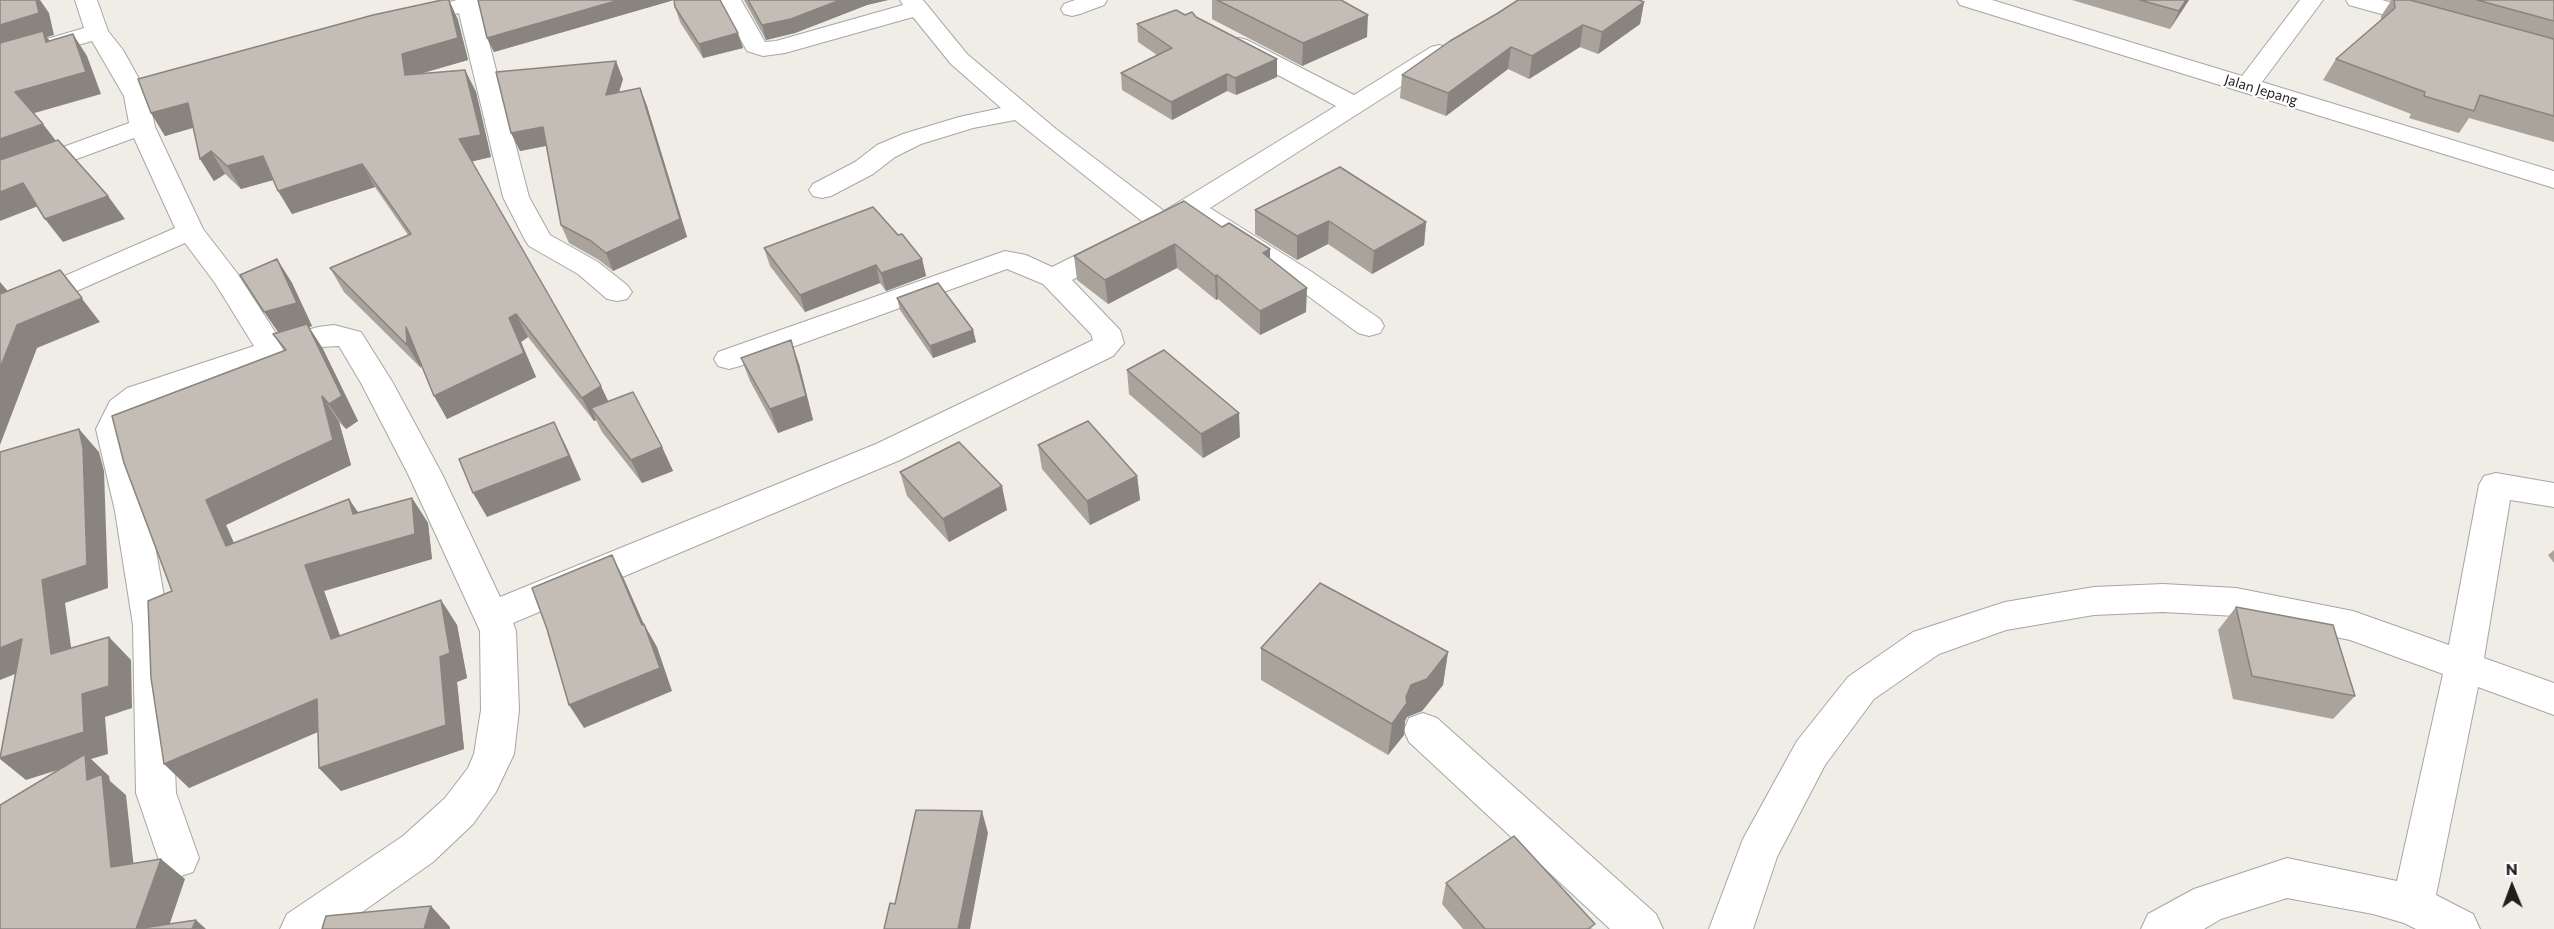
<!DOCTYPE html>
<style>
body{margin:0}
#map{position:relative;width:2554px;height:929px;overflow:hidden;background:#efede5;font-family:Commissioner,sans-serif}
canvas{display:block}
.north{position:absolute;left:2482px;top:857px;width:60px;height:60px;-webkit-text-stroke:4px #fff;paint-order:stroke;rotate:359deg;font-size:16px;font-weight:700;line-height:24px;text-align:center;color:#1f1f1f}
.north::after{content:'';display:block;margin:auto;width:21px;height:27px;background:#1f1f1f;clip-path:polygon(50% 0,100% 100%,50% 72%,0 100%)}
</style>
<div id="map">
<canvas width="2554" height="929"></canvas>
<div class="north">N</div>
</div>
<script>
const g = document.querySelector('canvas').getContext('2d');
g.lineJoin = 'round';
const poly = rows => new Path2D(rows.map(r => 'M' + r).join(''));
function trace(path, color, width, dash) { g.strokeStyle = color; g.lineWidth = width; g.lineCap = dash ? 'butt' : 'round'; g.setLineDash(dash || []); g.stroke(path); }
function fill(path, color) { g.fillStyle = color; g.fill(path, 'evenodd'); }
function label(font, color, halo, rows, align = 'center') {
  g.font = font + ' Commissioner,sans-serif'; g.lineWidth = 4.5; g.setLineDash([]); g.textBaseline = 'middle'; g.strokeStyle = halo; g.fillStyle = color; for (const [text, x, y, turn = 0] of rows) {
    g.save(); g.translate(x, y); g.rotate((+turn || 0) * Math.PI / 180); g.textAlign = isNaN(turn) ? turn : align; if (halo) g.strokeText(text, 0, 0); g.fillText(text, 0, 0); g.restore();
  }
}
const minor = poly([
 [75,0,97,0,108,31,123,50,143,86,156,83,165,85,168,90,165,95,149,100,155,127,203,229,237,273,279,338,318,327,334,325,361,332,393,383,442,474,500,597,876,444,1093,340,1091,334,1043,284,1007,269,740,366,729,369,718,366,714,359,718,352,1005,251,1026,255,1052,267,1143,222,1015,120,973,128,921,144,895,157,873,174,831,196,822,198,813,196,809,190,813,184,855,162,877,145,903,134,959,117,1001,108,951,64,913,17,785,53,763,56,747,51,719,0,741,0,765,42,776,41,903,5,900,0,923,0,967,54,1056,129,1164,211,1336,106,1231,50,1227,45,1231,40,1239,38,1247,40,1354,95,1431,47,1439,45,1447,47,1451,52,1447,57,1210,208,1312,272,1380,319,1384,326,1380,333,1369,336,1358,333,1292,284,1190,219,1072,280,1120,330,1124,343,1113,356,900,460,513,623,516,631,519,710,514,754,496,792,473,824,433,862,338,929,280,929,287,914,403,836,445,798,468,768,474,754,481,710,480,631,408,474,361,383,339,346,320,347,149,404,134,415,128,429,149,511,169,625,176,793,199,858,193,872,178,877,163,872,136,793,133,625,115,511,96,429,110,401,127,388,254,346,215,283,185,243,0,325,0,304,175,228,134,138,0,187,0,170,129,123,124,96,92,41,0,67,0,53,84,28,75,0],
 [457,0,494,0,491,5,480,8,529,197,550,235,598,262,627,285,632,292,627,299,617,301,607,299,578,274,529,246,525,240,503,197,459,13,410,26,402,24,399,19,402,14,457,0],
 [1075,0,1107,0,1104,5,1080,14,1072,16,1064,14,1061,9,1064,4,1075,0],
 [1957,0,1992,0,2242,76,2300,0,2323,0,2262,82,2554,171,2554,188,1960,5,1957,0],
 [2346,0,2382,0,2436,15,2439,20,2436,25,2428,27,2349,5,2346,0],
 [2496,473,2554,483,2554,507,2510,500,2484,658,2554,683,2554,715,2478,687,2436,895,2473,914,2480,929,2416,929,2404,923,2373,914,2287,898,2221,919,2204,929,2141,929,2148,914,2194,889,2287,858,2397,881,2443,674,2350,640,2236,616,2163,612,2094,615,2006,630,1939,654,1874,699,1825,765,1777,857,1753,929,1709,929,1743,839,1797,741,1848,677,1913,632,2005,602,2094,587,2163,584,2236,588,2353,611,2449,645,2479,485,2484,476,2496,473],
 [1423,713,1437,718,1656,914,1663,929,1610,929,1409,742,1404,730,1409,718,1423,713]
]);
trace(minor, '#a6a6a6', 2);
fill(minor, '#fff');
fill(poly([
 [449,0,458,20,468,60,420,74,465,70,476,92,491,157,472,161,608,402,662,447,673,471,642,483,602,432,596,420,594,421,528,337,521,342,536,377,447,419,420,363,421,368,344,292,330,268,408,235,375,187,292,214,273,180,241,189,225,174,214,181,200,159,193,128,165,136,151,113],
 [478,0,720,0,743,48,703,58,680,22,675,7,674,0,494,52,487,38],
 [744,0,888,0,867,5,795,33,766,40],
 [1212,0,1341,0,1367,37,1302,66,1212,19],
 [2072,0,2189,0,2170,29],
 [2389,0,2554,0,2554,142,2469,118,2459,133,2409,118,2411,114,2323,80,2336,59,2381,20,2381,16,2391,1],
 [1644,2,1640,24,1598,54,1580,47,1529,79,1508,69,1446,116,1400,98,1402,75],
 [1185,15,1196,17,1277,77,1236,95,1227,91,1172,120,1122,90,1121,73,1157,55,1138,42,1137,24],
 [623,79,619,92,640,88,647,106,687,237,613,271,599,260,569,243,561,225,546,146,520,151,511,133],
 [1255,210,1426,222,1424,245,1372,274,1328,244,1297,260,1255,234],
 [1222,227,1270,249,1270,259,1306,312,1260,335,1218,299,1216,300,1177,268,1108,304,1077,280,1074,256],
 [898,235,922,259,926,276,886,291,880,283,805,312,770,266,764,248],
 [277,259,292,283,312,326,309,327,323,349,358,421,346,429,339,422,351,465,226,525,234,543,358,513,412,498,428,523,432,559,324,591,340,636,441,600,457,625,467,678,457,682,464,749,341,791,319,768,318,732,189,788,172,591,284,351,273,334,278,332],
 [897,298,973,330,976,342,933,358,900,310],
 [741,358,799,364,813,420,778,433,750,381],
 [1127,370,1240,437,1203,458,1129,394],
 [1038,445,1137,476,1140,500,1090,525,1042,469],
 [900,472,1007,510,949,542,907,496],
 [2554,550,2554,563,2548,555],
 [2236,607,2355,696,2333,719,2233,699,2218,630],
 [1261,648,1448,652,1443,685,1422,711,1407,717,1405,721,1404,735,1388,755,1261,680],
 [1446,883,1593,929,1463,929,1442,904]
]), '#a9a39c');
fill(poly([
 [36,0,40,0,49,13,54,35,47,37,58,53,0,51,0,25],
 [449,0,458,20,468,60,412,76,405,75,402,54],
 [619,0,674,0,494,52,487,38],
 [840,0,888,0,867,5,795,33,766,40,762,25],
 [2186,0,2189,0,2170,29,2179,11],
 [1644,2,1640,24,1598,54,1602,32],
 [1368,15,1367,37,1302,66,1303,43],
 [1583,25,1580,47,1529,79,1532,56],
 [738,33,743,48,703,58,699,44],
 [73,34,87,56,101,94,31,114,15,92],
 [1511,47,1508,69,1446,116,1448,93],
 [1277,59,1277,77,1236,95,1235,78],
 [616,61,623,79,613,112,606,95],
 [465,70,476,92,491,157,470,162,459,139],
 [1227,74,1227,91,1172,120,1171,102],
 [640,88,647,106,687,237,613,271,606,253],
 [188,103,202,125,165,136,151,113],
 [43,124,60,146,0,168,0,139],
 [543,127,550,145,520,151,511,133],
 [211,151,225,174,214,181,200,159],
 [263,156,277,179,241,189,227,166],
 [362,164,375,187,292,214,278,191],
 [23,183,41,205,0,221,0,192],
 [108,196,125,219,63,242,45,219],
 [1329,221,1328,244,1297,260,1297,236],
 [1426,222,1424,245,1372,274,1374,251],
 [1175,244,1177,268,1108,304,1105,280],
 [1270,249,1270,273,1263,253],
 [277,259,292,283,312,326,309,327,323,349,358,421,346,429,264,312],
 [922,259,926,276,886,291,881,273],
 [876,265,880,283,805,312,800,295],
 [60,270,100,322,37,348,0,445,0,368,17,325],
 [1217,275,1218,299,1216,300,1215,276],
 [0,282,12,296,0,303],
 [1307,288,1306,312,1260,335,1260,311],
 [516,314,528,337,521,342,536,377,447,419,434,396,509,318],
 [406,327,420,351,421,368,407,345],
 [973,330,976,342,933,358,930,346],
 [791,340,799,364,813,420,778,433,770,409],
 [601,386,612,409,591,408,596,420,594,421,582,398],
 [322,396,339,422,351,465,226,525,246,571,226,546,206,500],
 [1239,413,1240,437,1203,458,1201,434],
 [554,422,566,446,581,480,487,517,473,493],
 [79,429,99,452,104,471,108,588,65,603,75,676,51,654,42,580],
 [662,447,673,471,642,483,631,460],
 [1137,476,1140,500,1090,525,1087,501],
 [1002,486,1007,510,949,542,943,519],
 [412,498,428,523,432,559,324,591,350,664,331,639,305,565],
 [349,499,366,524,353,514],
 [612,555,624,579,646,629,644,624,657,647,672,691,584,728,569,705,642,625],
 [441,600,457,625,467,678,457,682,464,749,341,791,319,768,440,657],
 [109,637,131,660,132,708,105,717,108,754,91,759,109,776,110,781,126,795,136,887,111,867,87,780,86,761,26,780,0,759,82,694],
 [22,639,45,662,0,680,0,648],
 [1448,652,1443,685,1422,711,1407,717,1405,721,1404,735,1388,755,1392,724,1406,697,1411,685],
 [317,699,338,723,189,788,164,764],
 [982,811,988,833,970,929,958,929],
 [161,859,185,879,168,929,136,929],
 [431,906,450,927,450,929,424,929],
 [196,920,206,929,192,929]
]), '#89847f');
const building = poly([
 [0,0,36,0,39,13,0,25,0,0],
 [442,0,449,0,458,38,402,54,405,75,465,70,481,135,459,139,601,386,582,398,516,314,509,318,524,353,434,396,406,327,407,345,330,268,411,234,362,164,278,191,263,156,227,166,211,151,200,159,188,103,151,113,138,79,373,15,442,0],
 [478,0,619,0,487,38,478,0],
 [674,0,720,0,738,33,699,44,675,7,674,0],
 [748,0,840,0,791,19,762,25,748,0],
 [1217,0,1341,0,1368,15,1303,43,1217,0],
 [1518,0,1639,0,1644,2,1602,32,1583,25,1532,56,1511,47,1448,93,1402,75,1450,41,1498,13,1518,0],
 [2140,0,2186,0,2179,11,2140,0],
 [2394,0,2410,0,2554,39,2554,116,2480,95,2474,111,2424,96,2425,92,2336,59,2395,8,2394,0],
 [2477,0,2554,0,2554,21,2477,0],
 [1176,10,1185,15,1192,12,1196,17,1277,59,1235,78,1227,74,1171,102,1121,73,1172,48,1137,24,1176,10],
 [43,31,46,42,73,34,86,72,15,92,43,124,0,139,0,43,43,31],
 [616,61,606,95,640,88,680,219,606,253,591,241,561,225,543,127,511,133,496,72,616,61],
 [58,140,108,196,45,219,23,183,0,192,0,160,58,140],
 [1340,167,1426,222,1374,251,1329,221,1297,236,1255,210,1340,167],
 [1184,201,1222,227,1229,223,1270,249,1263,253,1307,288,1260,311,1217,275,1215,276,1175,244,1105,280,1074,256,1184,201],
 [873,207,898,235,902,234,922,259,881,273,876,265,800,295,764,248,873,207],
 [277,259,297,303,264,312,240,275,277,259],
 [60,270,82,298,17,325,0,368,0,294,60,270],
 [938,283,973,330,930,346,897,298,938,283],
 [307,324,342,396,329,404,322,396,333,440,206,500,226,546,349,499,353,514,412,498,415,534,305,565,331,639,441,600,450,653,440,657,446,725,319,768,317,699,164,764,151,678,148,601,172,591,124,463,112,416,286,350,273,334,307,324],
 [791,340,806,396,770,409,741,358,791,340],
 [1164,350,1239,413,1201,434,1127,370,1164,350],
 [633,392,662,447,631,460,591,408,633,392],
 [1088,421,1137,476,1087,501,1038,445,1088,421],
 [554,422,569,456,473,493,459,459,554,422],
 [79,429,83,448,87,565,42,580,51,654,109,637,109,686,82,694,84,732,0,758,22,639,0,648,0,452,79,429],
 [959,442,1002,486,943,519,900,472,959,442],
 [612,555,642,625,644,624,660,668,569,705,547,629,532,588,612,555],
 [1320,583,1448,652,1427,679,1411,685,1406,697,1407,703,1392,724,1261,648,1320,583],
 [2236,607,2333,625,2355,696,2252,676,2236,607],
 [85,754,87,780,102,774,111,867,161,859,136,929,196,920,192,929,0,929,0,805,85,754],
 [916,810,982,811,958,929,884,929,890,903,895,904,916,810],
 [1514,836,1595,924,1588,929,1485,929,1446,883,1514,836],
 [431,906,424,929,322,929,326,916,431,906]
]);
fill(building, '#c4bdb5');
trace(building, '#89847f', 1.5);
label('14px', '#1f1f1f', '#fff', [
 ["Jalan Jepang",2261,90,17]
]);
</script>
